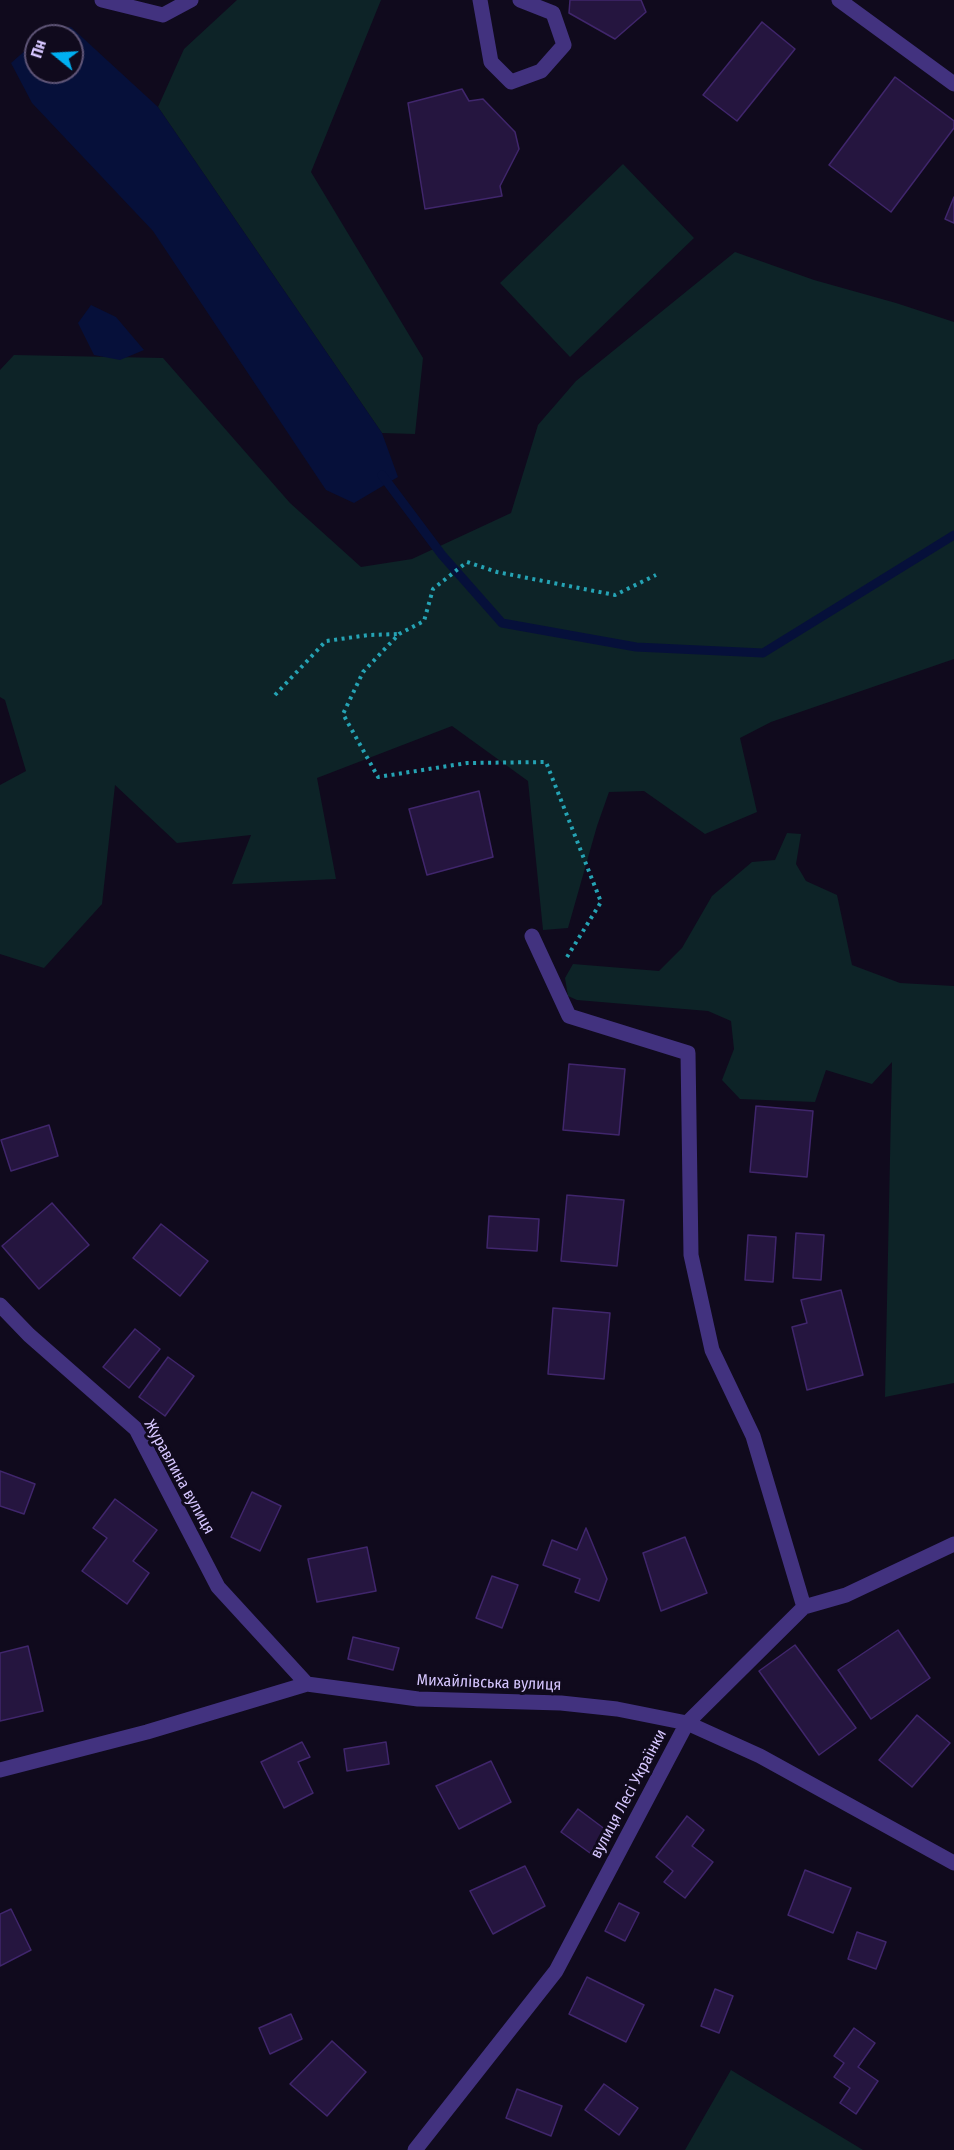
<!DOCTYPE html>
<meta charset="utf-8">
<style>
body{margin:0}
#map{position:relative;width:954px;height:2150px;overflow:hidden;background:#100a1d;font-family:"Fira Sans Condensed",sans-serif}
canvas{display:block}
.north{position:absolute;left:24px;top:24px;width:60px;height:60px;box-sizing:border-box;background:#100a1d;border:2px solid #5f5577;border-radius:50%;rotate:288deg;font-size:16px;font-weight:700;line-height:24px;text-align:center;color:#d6c6ff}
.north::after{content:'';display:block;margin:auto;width:21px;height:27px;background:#00aff1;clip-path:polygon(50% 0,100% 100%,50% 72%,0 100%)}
</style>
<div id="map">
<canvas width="954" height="2150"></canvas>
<div class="north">Пн</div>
</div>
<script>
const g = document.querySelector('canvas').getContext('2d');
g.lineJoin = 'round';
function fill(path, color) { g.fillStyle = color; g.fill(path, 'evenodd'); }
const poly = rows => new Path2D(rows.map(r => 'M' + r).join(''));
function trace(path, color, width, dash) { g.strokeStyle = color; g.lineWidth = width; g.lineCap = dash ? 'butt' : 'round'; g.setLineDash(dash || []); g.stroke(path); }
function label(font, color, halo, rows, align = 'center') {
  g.font = font + ' "Fira Sans Condensed",sans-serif'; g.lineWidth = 6; g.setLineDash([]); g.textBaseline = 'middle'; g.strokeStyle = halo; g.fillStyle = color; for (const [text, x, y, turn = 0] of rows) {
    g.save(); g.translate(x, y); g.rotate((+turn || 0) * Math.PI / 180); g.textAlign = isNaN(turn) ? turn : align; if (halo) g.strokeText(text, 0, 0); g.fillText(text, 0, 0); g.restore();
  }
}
fill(poly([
 [237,0,381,0,311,172,423,358,415,434,382,433,158,107,184,49],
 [623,164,694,238,570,357,500,283],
 [735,252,814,280,896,303,954,322,954,659,771,722,740,738,757,812,705,834,644,791,609,792,597,826,568,928,543,930,528,781,452,726,317,778,336,879,232,884,251,835,177,843,115,785,102,904,44,968,0,954,0,785,26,771,5,700,0,697,0,370,14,355,163,358,290,503,361,567,412,559,511,513,538,425,576,381],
 [787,833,801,834,796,864,806,881,837,895,852,965,900,983,954,986,954,1383,885,1397,892,1062,872,1084,826,1070,815,1102,740,1099,722,1080,734,1049,731,1021,708,1011,577,1000,568,996,565,978,573,964,659,971,682,948,712,896,752,862,775,860],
 [731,2070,863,2150,685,2150]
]), '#0d2327');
fill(poly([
 [71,27,158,107,382,433,398,477,354,503,326,490,153,231,32,103,11,63,36,41,36,72,72,72,72,36,41,36,49,29],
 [91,305,116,317,144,350,120,360,94,355,78,323]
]), '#06103a');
trace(poly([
 [382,475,442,555,502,623,636,647,763,653,954,535]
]), '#06103a', 9);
const building = poly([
 [570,0,641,0,646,12,615,39,569,13,570,0],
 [762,22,795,49,737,121,703,95,762,22],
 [895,77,954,121,954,128,891,212,829,165,895,77],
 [462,89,469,101,483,99,515,132,519,149,500,186,502,196,425,209,408,103,462,89],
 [954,197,954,223,945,219,954,197],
 [479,791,493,857,427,875,409,809,479,791],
 [569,1064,625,1069,619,1135,563,1130,569,1064],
 [756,1106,813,1111,807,1177,750,1172,756,1106],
 [49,1125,58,1156,11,1171,1,1140,49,1125],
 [567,1195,624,1200,617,1266,561,1261,567,1195],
 [52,1203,89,1245,39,1289,2,1246,52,1203],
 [489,1216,539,1219,537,1251,487,1248,489,1216],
 [161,1224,208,1261,180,1296,133,1258,161,1224],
 [796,1233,824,1235,821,1280,793,1278,796,1233],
 [748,1235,776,1237,773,1282,745,1280,748,1235],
 [841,1290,863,1375,807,1390,792,1327,807,1323,801,1300,841,1290],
 [553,1308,610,1313,604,1379,548,1374,553,1308],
 [135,1329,160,1349,129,1388,103,1367,135,1329],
 [168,1357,194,1376,165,1416,139,1397,168,1357],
 [0,1471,35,1484,24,1514,0,1506,0,1471],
 [252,1492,281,1506,260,1551,231,1537,252,1492],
 [115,1499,157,1530,133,1561,149,1573,127,1604,82,1571,107,1538,93,1528,115,1499],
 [586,1528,607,1579,599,1601,575,1592,580,1579,543,1565,552,1540,577,1550,586,1528],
 [685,1537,707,1593,661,1611,643,1553,685,1537],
 [367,1547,376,1591,317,1602,308,1559,367,1547],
 [492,1576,518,1585,502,1628,476,1618,492,1576],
 [898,1630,930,1678,871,1719,838,1670,898,1630],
 [353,1637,399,1648,393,1670,348,1659,353,1637],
 [795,1645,856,1728,819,1755,759,1671,795,1645],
 [28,1646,43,1711,0,1721,0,1653,28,1646],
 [917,1715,950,1743,912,1787,879,1760,917,1715],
 [302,1742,310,1757,298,1762,313,1793,284,1808,261,1762,302,1742],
 [386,1742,389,1764,347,1771,344,1749,386,1742],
 [491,1761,511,1802,459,1829,436,1786,491,1761],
 [578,1809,606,1830,590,1853,561,1832,578,1809],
 [687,1816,704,1830,692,1846,713,1862,685,1898,664,1882,673,1871,656,1857,687,1816],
 [525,1866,545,1906,493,1934,470,1891,525,1866],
 [805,1870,851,1888,833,1933,788,1915,805,1870],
 [619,1903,639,1913,625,1941,605,1931,619,1903],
 [11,1909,31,1950,0,1966,0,1914,11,1909],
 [857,1932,886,1942,876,1969,848,1959,857,1932],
 [587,1977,644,2005,626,2042,569,2014,587,1977],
 [715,1989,733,1996,719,2033,701,2026,715,1989],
 [291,2014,302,2039,270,2054,259,2028,291,2014],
 [854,2028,875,2043,858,2067,878,2081,856,2114,840,2103,850,2088,834,2077,844,2063,834,2056,854,2028],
 [332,2041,366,2072,327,2116,290,2084,332,2041],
 [604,2084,638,2108,619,2135,585,2110,604,2084],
 [517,2089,562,2106,551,2136,506,2118,517,2089]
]);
fill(building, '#25153f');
trace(building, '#40266c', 1.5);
trace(poly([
 [275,695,326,641,369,635,398,634],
 [567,957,601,902,546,762,467,763,378,777,343,714,363,672,399,634,424,621,433,589,467,562,497,572,615,595,656,575]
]), '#25a3b4', 4, [3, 4.5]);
trace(poly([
 [102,0,163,15,191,0],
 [480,0,491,62,511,82,541,71,564,45,553,13,520,0]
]), '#42327f', 15);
trace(poly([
 [839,0,954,84],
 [532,936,569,1016,688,1053,691,1255,712,1350,753,1436,804,1607],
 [0,1305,29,1335,136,1429,218,1587,307,1684],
 [0,1770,147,1732,307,1684,418,1699,561,1703,617,1709,687,1723,760,1756,954,1863],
 [415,2150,556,1971,687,1723,804,1607,846,1595,954,1544]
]), '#42327f', 15);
label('16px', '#d6c6ff', '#100a1d', [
 ["Журавлина вулиця",179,1477,61],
 ["Михайлівська вулиця",489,1683,2],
 ["вулиця Лесі Українки",629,1794,-62]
]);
</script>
